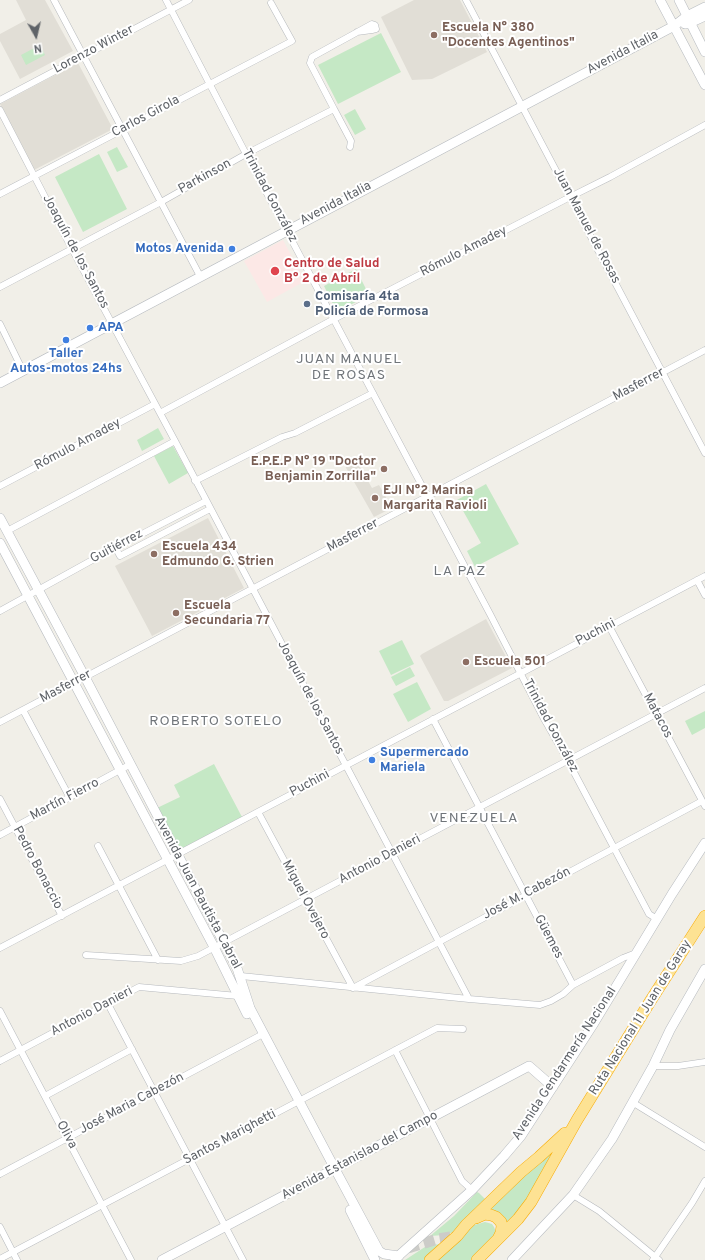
<!DOCTYPE html>
<meta charset="utf-8">
<style>
body{margin:0}
#map{position:relative;width:705px;height:1260px;overflow:hidden;background:#f1efe8;font-family:Overpass,sans-serif}
canvas{display:block}
.north{position:absolute;left:16px;top:16px;width:40px;height:40px;-webkit-text-stroke:3px #fff;paint-order:stroke;rotate:172deg;font-size:11px;font-weight:700;line-height:16px;text-align:center;color:#5f6368}
.north::after{content:'';display:block;margin:auto;width:14px;height:18px;background:#5f6368;clip-path:polygon(50% 0,100% 100%,50% 72%,0 100%)}
</style>
<div id="map">
<canvas width="705" height="1260"></canvas>
<div class="north">N</div>
</div>
<script>
const g = document.querySelector('canvas').getContext('2d');
g.lineJoin = 'round';
function fill(path, color) { g.fillStyle = color; g.fill(path, 'evenodd'); }
const poly = rows => new Path2D(rows.map(r => 'M' + r).join(''));
function trace(path, color, width, dash) { g.strokeStyle = color; g.lineWidth = width; g.lineCap = dash ? 'butt' : 'round'; g.setLineDash(dash || []); g.stroke(path); }
function label(font, color, halo, rows, align = 'center') {
  g.font = font + ' Overpass,sans-serif'; g.lineWidth = 4; g.setLineDash([]); g.textBaseline = 'middle'; g.strokeStyle = halo; g.fillStyle = color; for (const [text, x, y, turn = 0] of rows) {
    g.save(); g.translate(x, y); g.rotate((+turn || 0) * Math.PI / 180); g.textAlign = isNaN(turn) ? turn : align; if (halo) g.strokeText(text, 0, 0); g.fillText(text, 0, 0); g.restore();
  }
}
fill(poly([
 [16,0,45,0,73,51,20,79,0,41,0,34,26,20],
 [414,0,460,0,487,52,432,79,412,80,381,17],
 [78,63,113,129,34,170,0,104],
 [356,460,372,488,379,485,392,508,374,517,345,466],
 [208,518,244,588,152,636,115,566],
 [486,619,512,668,448,701,444,701,420,656,422,654]
]), '#e1ded6');
fill(poly([
 [283,240,305,281,267,302,244,261]
]), '#fce8e6');
fill(poly([
 [381,33,401,72,338,104,318,65],
 [40,45,45,55,26,65,21,55],
 [355,109,366,129,355,135,344,115],
 [117,147,128,167,117,172,107,152],
 [99,154,127,209,83,232,55,177],
 [356,269,369,295,337,312,324,286],
 [158,428,164,439,142,451,137,440],
 [173,446,188,473,169,484,154,456],
 [486,484,519,544,475,567,467,551,481,543,457,500],
 [402,640,414,664,391,675,379,651],
 [410,667,415,676,396,686,391,677],
 [417,682,431,709,408,722,393,694],
 [705,711,705,728,692,735,685,721],
 [214,764,242,817,179,850,157,808,180,797,174,785],
 [553,1151,537,1188,508,1226,490,1210,526,1173],
 [477,1192,479,1193,487,1201,457,1231,444,1235,430,1236,454,1216],
 [485,1222,492,1224,494,1227,496,1232,495,1239,473,1260,435,1260,474,1225],
 [444,1244,428,1260,405,1260,428,1245]
]), '#c5e8c5');
trace(poly([
 [408,1248,438,1239,457,1236]
]), '#ccccc8', 11, [11, 5.5]);
const street = poly([
 [54,0,200,276],
 [166,0,246,154,490,614,543,717,568,761,649,914,657,919],
 [466,0,705,453],
 [0,100,189,0],
 [334,109,351,141,350,147],
 [0,110,72,249,175,441,469,999],
 [0,194,292,41,271,3],
 [0,287,161,202,246,154,334,109,310,63,312,57,372,24,375,25,376,29,372,30,357,32],
 [0,324,23,371],
 [160,413,334,319,570,197,610,177,705,125],
 [195,481,282,437,295,433,373,393],
 [0,486,155,404],
 [7,531,175,441],
 [115,547,120,556,210,509],
 [697,580,705,595],
 [0,611,105,553,206,501],
 [609,626,705,806],
 [23,710,70,798],
 [433,719,573,985],
 [0,722,705,350],
 [0,799,62,916],
 [258,812,353,988,702,801],
 [0,835,131,764],
 [98,846,158,960],
 [0,948,705,576],
 [86,955,181,961,198,956,705,688],
 [241,976,469,999,540,1005,551,1001,563,994,573,985,623,958,636,953],
 [108,1004,243,1260],
 [0,1011,131,1260],
 [395,1050,462,1181,472,1190],
 [0,1061,139,987,238,996],
 [653,1066,678,1066,705,1062],
 [45,1096,132,1049],
 [632,1102,705,1147],
 [0,1174,263,1034],
 [573,1195,599,1211,659,1260],
 [0,1227,17,1260],
 [0,1259,437,1028,463,1029],
 [653,1260,692,1203,705,1181]
]);
const secondary = poly([
 [660,0,705,85],
 [679,0,705,52],
 [685,24,690,23,705,16],
 [0,383,674,26,687,16,705,7],
 [0,518,85,677,237,968,250,1008,335,1169,379,1251,384,1254,399,1256],
 [0,543,214,947,247,1014],
 [350,1210,375,1260],
 [395,1259,472,1190,504,1156,521,1136,594,1023,672,894,705,843],
 [162,1260,529,1066,553,1087],
 [512,1260,573,1195,612,1139,653,1066,670,1030,705,969]
]);
const highway = poly([
 [476,1218,485,1214,491,1215,496,1217,501,1222,502,1226,501,1233,498,1239],
 [430,1260,457,1236,466,1225,521,1172,539,1157,565,1133],
 [477,1260,518,1219,531,1202,577,1120,651,1000,705,916]
]);
trace(street, '#b5b8bc', 7);
trace(secondary, '#b6babf', 10);
trace(highway, '#f9ab00', 12);
trace(street, '#fff', 6);
trace(secondary, '#fff', 9);
trace(highway, '#fde293', 11);
for (const [x, y, r, color] of [
 [434,35,4,"#8d6e63"],
 [232,249,4,"#3f7fe0"],
 [275,271,5,"#e0444e"],
 [307,304,4,"#5c6f8a"],
 [90,328,4,"#3f7fe0"],
 [66,340,4,"#3f7fe0"],
 [384,469,4,"#8d6e63"],
 [375,498,4,"#8d6e63"],
 [154,554,4,"#8d6e63"],
 [176,613,4,"#8d6e63"],
 [466,662,4,"#8d6e63"],
 [372,760,4,"#3f7fe0"]
]) { const dot = new Path2D(); dot.arc(x, y, r, 0, 2 * Math.PI); g.fillStyle = color; g.fill(dot); trace(dot, '#fff', 1.5); }
label('bold 13px', '#785e54', '#fff', [
 ["Escuela N° 380",442,28],
 ["\"Docentes Agentinos\"",442,43],
 ["E.P.E.P N° 19 \"Doctor",376,462,"right"],
 ["Benjamin Zorrilla\"",376,477,"right"],
 ["EJI N°2 Marina",383,491],
 ["Margarita Ravioli",383,506],
 ["Escuela 434",162,547],
 ["Edmundo G. Strien",162,562],
 ["Escuela",184,606],
 ["Secundaria 77",184,621],
 ["Escuela 501",474,662]
], 'left');
label('13px', '#5f6368', '#fff', [
 ["Lorenzo Winter",94,50,-28],
 ["Avenida Italia",623,53,-28],
 ["Carlos Girola",146,117,-28],
 ["Parkinson",205,177,-29],
 ["Trinidad González",269,196,62],
 ["Avenida Italia",336,204,-28],
 ["Juan Manuel de Rosas",586,226,62],
 ["Joaquín de los Santos",75,252,62],
 ["Rómulo Amadey",464,252,-27],
 ["Masferrer",639,385,-28],
 ["Rómulo Amadey",78,445,-28],
 ["Masferrer",353,536,-28],
 ["Guitiérrez",117,547,-28],
 ["Puchini",596,633,-28],
 ["Masferrer",66,687,-28],
 ["Joaquín de los Santos",310,698,62],
 ["Matacos",657,716,62],
 ["Trinidad González",550,726,62],
 ["Puchini",310,784,-28],
 ["Martín Fierro",65,800,-28],
 ["Antonio Danieri",380,860,-28],
 ["Pedro Bonaccio",37,868,62],
 ["Avenida Juan Bautista Cabral",197,893,62],
 ["José M. Cabezón",527,894,-28],
 ["Miguel Ovejero",305,900,62],
 ["Güemes",548,937,62],
 ["Antonio Danieri",92,1012,-28],
 ["Ruta Nacional 11 Juan de Garay",641,1018,-58],
 ["Avenida Gendarmería Nacional",565,1064,-57],
 ["José Maria Cabezón",132,1104,-28],
 ["Oliva",66,1135,62],
 ["Santos Marighetti",230,1138,-28],
 ["Avenida Estanislao del Campo",360,1156,-28]
]);
label('bold 13px', '#366cbe', '#fff', [
 ["Motos Avenida",224,249,"right"],
 ["APA",98,328],
 ["Taller",66,354,"center"],
 ["Autos-motos 24hs",66,369,"center"],
 ["Supermercado",380,753],
 ["Mariela",380,768]
], 'left');
label('bold 13px', '#be3a42', '#fff', [
 ["Centro de Salud",284,264],
 ["B° 2 de Abril",284,279]
], 'left');
label('bold 13px', '#4e5e75', '#fff', [
 ["Comisaría 4ta",315,297],
 ["Policía de Formosa",315,312]
], 'left');
g.letterSpacing = '1px';
label('14px', '#70757a', '#fff', [
 ["JUAN MANUEL",349,360],
 ["DE ROSAS",349,376],
 ["LA PAZ",460,572],
 ["ROBERTO SOTELO",216,722],
 ["VENEZUELA",474,819]
]);
g.letterSpacing = '0px';
</script>
